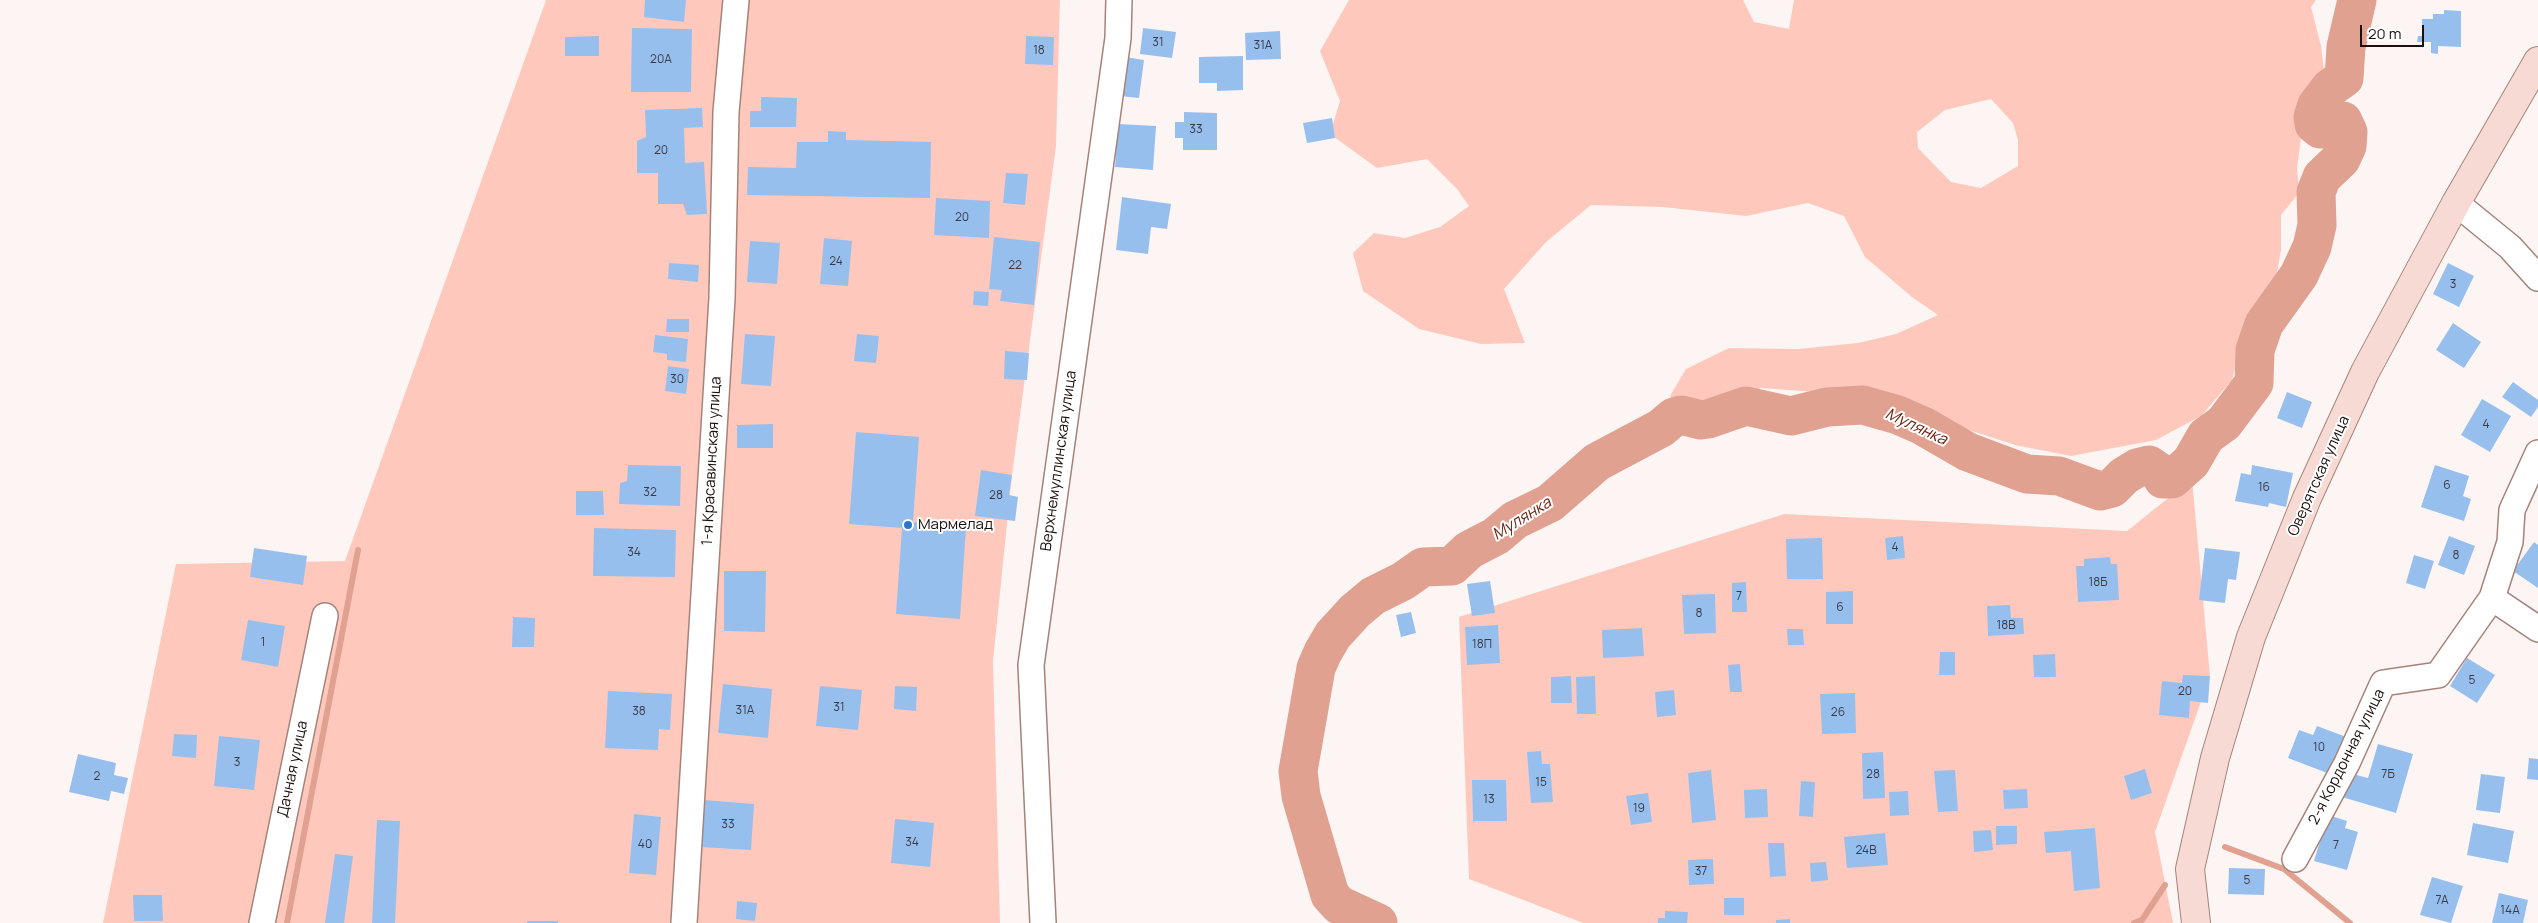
<!DOCTYPE html>
<meta charset="utf-8">
<style>
body{margin:0}
#map{position:relative;width:2538px;height:923px;overflow:hidden;background:#fdf5f3;font-family:Manrope,sans-serif}
canvas{display:block}
.scale{position:absolute;left:2360px;top:25px;width:64px;height:22px;box-sizing:border-box;border:2px solid #1b0e0b;border-top:0;padding-left:6px;font-size:15px;line-height:18px;white-space:nowrap;color:#1b0e0b;-webkit-text-stroke:4px #fff;paint-order:stroke}
</style>
<div id="map">
<canvas width="2538" height="923"></canvas>
<div class="scale">20 m</div>
</div>
<script>
const g = document.querySelector('canvas').getContext('2d');
g.lineJoin = 'round';
function fill(path, color) { g.fillStyle = color; g.fill(path, 'evenodd'); }
const poly = rows => new Path2D(rows.map(r => 'M' + r).join(''));
function trace(path, color, width, dash) { g.strokeStyle = color; g.lineWidth = width; g.lineCap = dash ? 'butt' : 'round'; g.setLineDash(dash || []); g.stroke(path); }
function label(font, color, halo, rows, align = 'center') {
  g.font = font + ' Manrope,sans-serif'; g.lineWidth = 4; g.setLineDash([]); g.textBaseline = 'middle'; g.strokeStyle = halo; g.fillStyle = color; for (const [text, x, y, turn = 0] of rows) {
    g.save(); g.translate(x, y); g.rotate((+turn || 0) * Math.PI / 180); g.textAlign = isNaN(turn) ? turn : align; if (halo) g.strokeText(text, 0, 0); g.fillText(text, 0, 0); g.restore();
  }
}
fill(poly([
 [546,0,1060,0,1056,146,1012,475,993,661,1000,923,103,923,176,564,345,561],
 [1349,0,1743,0,1754,22,1789,29,1794,0,2316,0,2311,7,2321,46,2324,70,2312,88,2308,115,2301,138,2297,168,2299,193,2281,215,2281,250,2275,284,2243,332,2232,380,2201,416,2156,440,2071,456,2015,445,1923,415,1892,400,1865,395,1837,397,1817,392,1761,388,1705,411,1691,412,1677,406,1670,396,1686,369,1729,348,1798,349,1858,343,1896,334,1938,315,1912,297,1865,257,1844,216,1808,203,1746,216,1663,207,1591,205,1546,242,1504,289,1525,343,1481,344,1419,329,1363,291,1353,253,1374,233,1405,238,1440,227,1469,206,1457,189,1427,159,1377,168,1330,134,1340,101,1320,51],
 [1991,99,2013,123,2018,140,2018,166,1981,188,1951,182,1918,148,1917,132,1945,110],
 [2192,479,2210,676,2155,832,2173,923,1583,923,1469,879,1459,617,1784,514,2127,531]
]), '#fec9bc');
trace(poly([
 [2225,847,2284,869,2350,923],
 [287,923,358,550],
 [2134,923,2142,920,2165,885]
]), '#e1a191', 6);
trace(poly([
 [1378,923,1339,905,1330,895,1301,796,1298,771,1316,668,1323,652,1333,635,1355,611,1373,596,1403,581,1423,567,1452,566,1469,550,1496,536,1515,520,1550,503,1597,462,1661,428,1674,417,1681,415,1701,420,1708,419,1746,406,1791,416,1827,407,1863,405,1898,415,1923,426,1968,452,2027,474,2059,476,2100,491,2112,488,2124,476,2137,468,2149,465,2159,472,2163,479,2172,479,2191,462,2206,436,2224,423,2254,383,2255,350,2264,324,2299,275,2312,247,2317,225,2316,192,2322,177,2341,159,2347,146,2348,132,2343,121,2337,121,2320,129,2314,124,2313,117,2317,105,2330,88,2344,78,2346,47,2357,0]
]), '#e1a191', 39);
fill(poly([
 [645,0,686,0,684,22,644,17],
 [2444,10,2461,11,2461,47,2438,46,2438,54,2431,53,2431,42,2417,42,2418,36,2422,36,2422,19,2433,19,2433,14,2444,14],
 [632,28,692,29,691,92,631,92],
 [1143,28,1176,32,1172,58,1140,54],
 [1280,31,1281,59,1246,60,1245,33],
 [599,36,599,56,565,56,565,37],
 [1026,36,1054,37,1053,65,1025,64],
 [1243,56,1243,90,1217,91,1217,83,1199,83,1199,57],
 [1125,57,1144,60,1139,98,1120,96],
 [761,97,797,98,796,127,750,127,750,111,761,111],
 [702,108,703,127,684,128,685,163,704,162,707,214,687,215,683,204,658,204,658,173,637,173,637,141,646,137,645,110],
 [1184,112,1217,113,1217,150,1183,150,1183,138,1175,138,1175,122,1184,122],
 [1332,118,1335,138,1307,143,1303,123],
 [1118,124,1156,126,1153,170,1115,167],
 [828,131,846,132,846,140,931,142,930,198,747,195,748,167,796,168,797,142,828,142],
 [1006,173,1028,174,1025,205,1003,203],
 [1122,197,1171,204,1167,229,1151,227,1148,254,1116,250],
 [936,198,990,201,989,238,934,235],
 [994,237,1040,242,1034,305,1000,301,1002,290,989,289],
 [824,238,852,241,848,286,820,284],
 [750,241,780,243,777,284,747,282],
 [669,263,699,265,698,282,668,279],
 [2448,263,2474,276,2459,307,2433,294],
 [974,291,989,292,988,306,973,305],
 [667,319,689,319,689,332,666,332],
 [2453,323,2481,342,2464,368,2436,350],
 [745,334,775,336,771,386,741,384],
 [857,334,879,336,876,363,854,361],
 [655,335,688,339,686,362,667,360,667,354,653,352],
 [1005,351,1029,353,1027,380,1004,379],
 [668,366,689,369,686,394,665,391],
 [2513,382,2538,400,2538,407,2531,417,2502,397],
 [2287,392,2312,402,2302,428,2277,418],
 [2482,399,2511,416,2490,452,2461,435],
 [773,424,773,448,737,448,737,425],
 [856,432,919,437,913,522,966,527,960,619,896,614,902,528,849,524],
 [628,465,681,466,680,506,619,504,620,483,627,481],
 [2252,465,2293,473,2286,507,2269,503,2268,507,2235,501,2241,473,2251,475],
 [2435,465,2469,476,2463,496,2471,499,2464,521,2421,507],
 [981,470,1012,475,1009,495,1018,497,1015,521,975,516],
 [576,491,603,491,604,515,576,515],
 [594,528,676,530,675,577,593,576],
 [1903,536,1905,558,1887,560,1885,538],
 [2449,536,2475,546,2464,575,2438,565],
 [1822,538,1823,579,1787,579,1786,539],
 [2534,542,2538,545,2538,588,2513,571],
 [254,548,307,556,303,585,250,577],
 [2205,548,2240,552,2236,580,2228,579,2225,603,2199,600],
 [2414,555,2434,561,2425,589,2406,583],
 [2110,557,2111,564,2117,564,2119,600,2078,602,2076,566,2084,566,2084,559],
 [724,571,766,571,765,632,724,631],
 [1490,581,1495,613,1472,616,1467,584],
 [1746,582,1747,612,1732,612,1732,583],
 [1853,591,1853,624,1826,624,1826,592],
 [1715,594,1716,633,1684,634,1682,595],
 [2010,605,2011,618,2023,618,2024,634,1988,636,1987,606],
 [1411,612,1416,633,1401,637,1396,615],
 [513,617,535,618,534,647,512,647],
 [248,620,285,626,278,667,241,660],
 [1498,625,1500,663,1467,665,1465,627],
 [1642,628,1644,656,1603,658,1602,630],
 [1787,629,1803,629,1804,645,1788,645],
 [1940,652,1955,652,1955,675,1939,675],
 [2055,654,2056,677,2034,677,2033,655],
 [2467,658,2495,675,2477,703,2450,686],
 [1740,664,1742,692,1730,692,1728,665],
 [2183,675,2210,676,2208,703,2190,701,2189,718,2159,715,2162,681,2182,683],
 [1571,676,1572,703,1551,703,1551,677],
 [1595,676,1596,714,1577,714,1576,677],
 [723,684,772,689,768,738,718,733],
 [820,686,862,690,858,730,816,726],
 [895,686,917,687,916,711,894,709],
 [1674,690,1676,715,1657,717,1655,692],
 [608,691,672,694,670,730,659,729,658,750,605,748],
 [1855,693,1856,733,1822,734,1820,694],
 [2317,726,2349,738,2335,776,2288,758,2299,730,2313,735],
 [174,734,197,735,196,758,172,756],
 [219,736,260,740,254,790,214,786],
 [2378,744,2413,754,2396,813,2342,797,2349,773,2368,778],
 [1541,751,1542,764,1550,764,1553,802,1531,803,1527,752],
 [1883,752,1885,798,1863,799,1862,753],
 [78,754,116,763,114,775,128,778,124,794,111,791,109,801,69,792],
 [2529,758,2538,759,2538,780,2527,779],
 [2145,769,2152,793,2131,800,2124,776],
 [1711,770,1716,820,1692,823,1688,773],
 [1955,770,1958,811,1938,812,1934,771],
 [2481,774,2505,777,2500,813,2476,810],
 [1472,780,1506,780,1507,821,1473,821],
 [1801,781,1815,782,1813,817,1799,816],
 [1767,789,1768,817,1745,818,1744,790],
 [2027,789,2028,808,2004,809,2003,790],
 [1908,791,1909,815,1890,816,1889,792],
 [1648,793,1652,822,1631,825,1626,796],
 [704,800,754,804,751,850,701,847],
 [634,814,661,817,656,875,629,873],
 [2328,815,2347,821,2345,828,2358,832,2347,870,2314,861],
 [895,819,934,823,930,867,891,863],
 [377,820,400,821,395,923,372,923],
 [2473,823,2514,831,2508,863,2467,855],
 [1996,826,2017,826,2017,844,1996,845],
 [2095,828,2100,888,2074,891,2071,851,2046,853,2044,832],
 [1991,830,1993,850,1974,852,1973,831],
 [1885,833,1888,865,1847,868,1844,837],
 [1768,843,1784,843,1786,876,1770,877],
 [335,854,353,856,344,923,325,923],
 [1713,859,1714,884,1689,885,1688,860],
 [1826,862,1828,880,1811,882,1810,863],
 [2229,868,2265,869,2264,895,2228,894],
 [2432,877,2463,886,2451,923,2420,915],
 [2499,893,2528,900,2523,923,2492,923],
 [133,895,162,895,163,921,134,921],
 [1724,898,1744,898,1744,915,1724,915],
 [737,901,757,903,755,921,736,919],
 [1665,911,1688,912,1687,923,1658,923,1658,918,1665,918],
 [1790,919,1790,923,1776,923,1776,920],
 [527,921,558,921,558,923,527,923]
]), '#97bfee');
const minor = poly([
 [2456,203,2510,247,2538,278],
 [2492,598,2538,629],
 [2295,859,2347,763,2383,683,2438,675,2492,598,2510,542,2512,510,2538,453],
 [262,923,325,616],
 [684,923,722,298,726,112,736,0],
 [1043,923,1031,665,1118,38,1119,0]
]);
const major = poly([
 [2196,923,2190,869,2215,758,2251,637,2307,498,2365,372,2456,203,2538,61]
]);
trace(minor, '#a6837a', 28);
trace(major, '#a7837a', 30);
trace(minor, '#fff', 25);
trace(major, '#f7dad3', 28);
for (const [x, y, r, color] of [
 [908,525,5,"#2d77c8"]
]) { const dot = new Path2D(); dot.arc(x, y, r, 0, 2 * Math.PI); g.fillStyle = color; g.fill(dot); trace(dot, '#fff', 2); }
label('12px', '#3a3a44', null, [
 ["31",1158,43],
 ["31А",1263,46],
 ["18",1039,51],
 ["20А",661,60],
 ["33",1196,130],
 ["20",661,151],
 ["20",962,218],
 ["24",836,262],
 ["22",1015,266],
 ["3",2453,285],
 ["30",677,380],
 ["4",2486,425],
 ["6",2447,486],
 ["16",2264,488],
 ["32",650,493],
 ["28",996,496],
 ["4",1895,548],
 ["34",634,553],
 ["8",2456,556],
 ["18Б",2098,583],
 ["7",1739,597],
 ["6",1840,608],
 ["8",1699,614],
 ["18В",2006,626],
 ["1",263,643],
 ["18П",1482,645],
 ["5",2472,681],
 ["20",2185,692],
 ["31",839,708],
 ["31А",745,711],
 ["38",639,712],
 ["26",1838,713],
 ["10",2319,748],
 ["3",237,763],
 ["28",1873,775],
 ["7Б",2388,775],
 ["2",97,777],
 ["15",1541,783],
 ["13",1489,800],
 ["19",1639,809],
 ["33",728,825],
 ["34",912,843],
 ["40",645,845],
 ["7",2336,846],
 ["24В",1866,851],
 ["37",1701,872],
 ["5",2247,881],
 ["7А",2442,901],
 ["14А",2510,911]
]);
label('15px', '#1b0e0b', '#fff', [
 ["1-я Красавинская улица",712,461,-87],
 ["Верхнемуллинская улица",1059,461,-82],
 ["Оверятская улица",2319,476,-66],
 ["2-я Кордонная улица",2347,757,-63],
 ["Дачная улица",293,769,-78]
]);
label('15px', '#1b0e0b', '#fff', [
 ["Мармелад",918,525]
], 'left');
label('italic 16px', '#6c2210', '#fff', [
 ["Мулянка",1916,427,25],
 ["Мулянка",1522,519,-32]
]);
</script>
